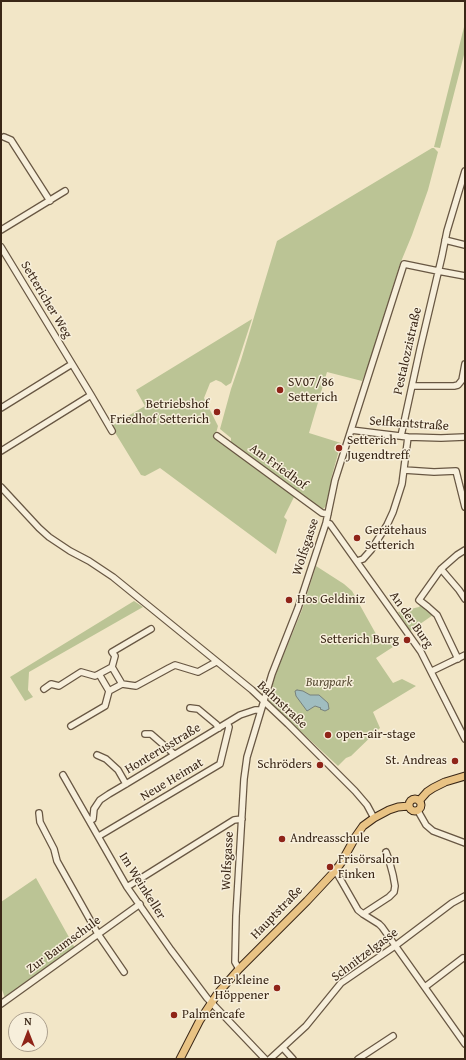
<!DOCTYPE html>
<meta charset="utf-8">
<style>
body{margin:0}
#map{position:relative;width:466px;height:1060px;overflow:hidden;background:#f2e6c7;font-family:"Gentium Book Plus",serif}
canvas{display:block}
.frame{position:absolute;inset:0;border:2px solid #3a2717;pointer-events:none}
.north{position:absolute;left:8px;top:1012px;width:40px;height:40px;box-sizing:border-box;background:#f7efdb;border:1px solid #ab9f8d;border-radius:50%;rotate:0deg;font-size:11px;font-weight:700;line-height:16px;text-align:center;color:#3a2717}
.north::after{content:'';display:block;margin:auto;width:14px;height:18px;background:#8f2418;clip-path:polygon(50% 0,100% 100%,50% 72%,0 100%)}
</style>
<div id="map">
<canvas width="466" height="1060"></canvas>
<div class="frame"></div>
<div class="north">N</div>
</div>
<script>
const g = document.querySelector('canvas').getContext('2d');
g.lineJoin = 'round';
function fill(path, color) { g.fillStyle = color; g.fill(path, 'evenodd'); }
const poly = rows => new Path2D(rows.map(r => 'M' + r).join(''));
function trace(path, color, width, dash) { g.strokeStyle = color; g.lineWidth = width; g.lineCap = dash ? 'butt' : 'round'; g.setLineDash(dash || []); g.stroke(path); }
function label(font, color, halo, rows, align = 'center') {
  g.font = font + ' "Gentium Book Plus",serif'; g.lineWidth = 3; g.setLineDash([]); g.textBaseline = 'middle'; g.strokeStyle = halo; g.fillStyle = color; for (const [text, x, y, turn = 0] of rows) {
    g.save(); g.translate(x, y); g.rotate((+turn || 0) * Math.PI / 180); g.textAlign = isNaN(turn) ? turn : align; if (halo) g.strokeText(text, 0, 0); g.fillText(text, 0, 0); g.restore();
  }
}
fill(poly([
 [465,23,465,51,440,148,434,147],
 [432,148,434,148,438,152,428,190,412,235,400,264,367,369,362,381,327,372,309,433,341,443,331,479,332,485,327,505,322,510,231,443,231,438,220,429,231,389,241,360,277,241],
 [252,319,231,383,226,386,221,382,216,380,210,383,204,398,218,426,215,437,295,495,284,517,287,520,276,554,160,468,145,476,141,475,111,426,145,406,136,390],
 [316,566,344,584,352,591,381,643,392,637,396,645,376,658,393,683,402,679,416,686,373,712,380,728,351,756,346,758,338,766,269,702,271,690,277,671,302,610],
 [134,601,143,607,29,672,28,690,33,697,25,701,10,677],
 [421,605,433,615,410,631,398,612,419,607],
 [36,878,75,948,5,998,1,987,1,902]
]), '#bbc495');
const water = poly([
 [297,690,303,691,310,695,319,695,328,703,329,709,325,711,320,709,321,708,315,706,307,711,296,696,295,691,297,690]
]);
fill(water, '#a0bdc0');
trace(water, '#77817c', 1);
const minor = poly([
 [4,137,11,140,50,201],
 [1,230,65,191],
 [445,240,465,245],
 [1,247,91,395,112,431],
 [412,386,454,386,458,385,462,380,465,364],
 [1,408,72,364],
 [351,430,408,437,441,438,465,437],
 [217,436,322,513,328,514],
 [401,436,420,349,442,256,447,231,465,171],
 [1,451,91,395],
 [404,470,434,472,456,471,465,507],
 [1,487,39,528,49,537,70,551,89,561,113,577,252,690,288,724,355,791,367,805,374,818],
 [326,523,330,524,421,652,465,739],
 [357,561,363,559,371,550,387,525,393,512,402,484,408,437],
 [441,569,459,590,465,599],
 [458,659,437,615,428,607,419,600,441,569,457,555,465,550],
 [112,667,122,684],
 [432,671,465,655],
 [99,674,109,691],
 [44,689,51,684,59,686,81,672,95,676,99,674,112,667,115,656,112,652,151,629],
 [190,708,198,709,216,724,219,728],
 [71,726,105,706,109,691,122,684,136,686,169,668,175,665,198,672,216,662],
 [145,734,151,734,174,754],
 [97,755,106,759,118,770,126,784],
 [63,775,127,887,171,950,207,998,265,1059],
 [418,811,426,825,433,831,465,843],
 [39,813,40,822,54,849,57,861,98,934,124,972],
 [89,820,93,819,94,809,100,800,109,794,126,784,240,715,255,710,261,710],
 [99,836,220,764,229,727,227,723],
 [335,871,338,875,358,910,363,914,379,924,382,927,465,1044],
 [127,887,234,820,242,819],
 [363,914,389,897,394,892,395,886,393,875,389,860,386,852],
 [239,969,235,962,236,916,244,779,247,757,272,674,298,608,326,523,335,480,404,264,438,271,465,276],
 [425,987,463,958],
 [1,1004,140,904],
 [283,1048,293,1059],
 [270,1059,306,1026,341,983,395,946,452,903,465,896],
 [358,1059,393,1036]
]);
const major = poly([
 '409 805a6 6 0 1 1 12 0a6 6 0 1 1-12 0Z',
 [419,801,427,792,433,788,445,782,465,776],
 [180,1059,200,1020,218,993,239,969,307,901,335,871,341,863,356,836,363,826,374,818,389,810,398,807,409,806]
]);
trace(minor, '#685743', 8);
trace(major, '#3a2717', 9);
trace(minor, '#f7efdb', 5.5);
trace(major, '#e9c384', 7);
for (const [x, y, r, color] of [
 [280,390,4,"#8f2418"],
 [217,412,4,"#8f2418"],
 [339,448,4,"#8f2418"],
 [357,538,4,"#8f2418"],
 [289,600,4,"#8f2418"],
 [407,640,4,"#8f2418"],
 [328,735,4,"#8f2418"],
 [455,761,4,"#8f2418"],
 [320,765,4,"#8f2418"],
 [282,839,4,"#8f2418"],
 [330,867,4,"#8f2418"],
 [277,988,4,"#8f2418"],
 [174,1015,4,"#8f2418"]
]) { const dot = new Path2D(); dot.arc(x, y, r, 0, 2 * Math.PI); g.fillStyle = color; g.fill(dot); trace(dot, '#f7efdb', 1.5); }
label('13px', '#3a2717', '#f7efdb', [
 ["Settericher Weg",46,300,59],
 ["Pestalozzistraße",408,351,-77],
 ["Selfkantstraße",409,424,4],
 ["Am Friedhof",278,467,36],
 ["Wolfsgasse",306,547,-72],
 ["An der Burg",411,620,55],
 ["Bahnstraße",282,705,43],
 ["Honterusstraße",163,749,-31],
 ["Neue Heimat",172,780,-31],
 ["Wolfsgasse",228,861,-87],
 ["Im Weinkeller",142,886,58],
 ["Hauptstraße",277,913,-46],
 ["Zur Baumschule",64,945,-36],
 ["Schnitzelgasse",365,955,-37]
]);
label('13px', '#3a2717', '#f7efdb', [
 ["SV07/86",288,383],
 ["Setterich",288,398],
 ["Betriebshof",209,405,"right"],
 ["Friedhof Setterich",209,420,"right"],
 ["Setterich",347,441],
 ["Jugendtreff",347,456],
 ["Gerätehaus",365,531],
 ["Setterich",365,546],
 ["Hos Geldiniz",297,600],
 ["Setterich Burg",399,640,"right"],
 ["open-air-stage",336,735],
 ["St. Andreas",447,761,"right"],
 ["Schröders",312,765,"right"],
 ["Andreasschule",290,839],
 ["Frisörsalon",338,860],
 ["Finken",338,875],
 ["Der kleine",269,981,"right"],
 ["Höppener",269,996,"right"],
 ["Palmencafe",182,1015]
], 'left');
label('italic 13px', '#5a4e36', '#f7efdb', [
 ["Burgpark",329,683]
]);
</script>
